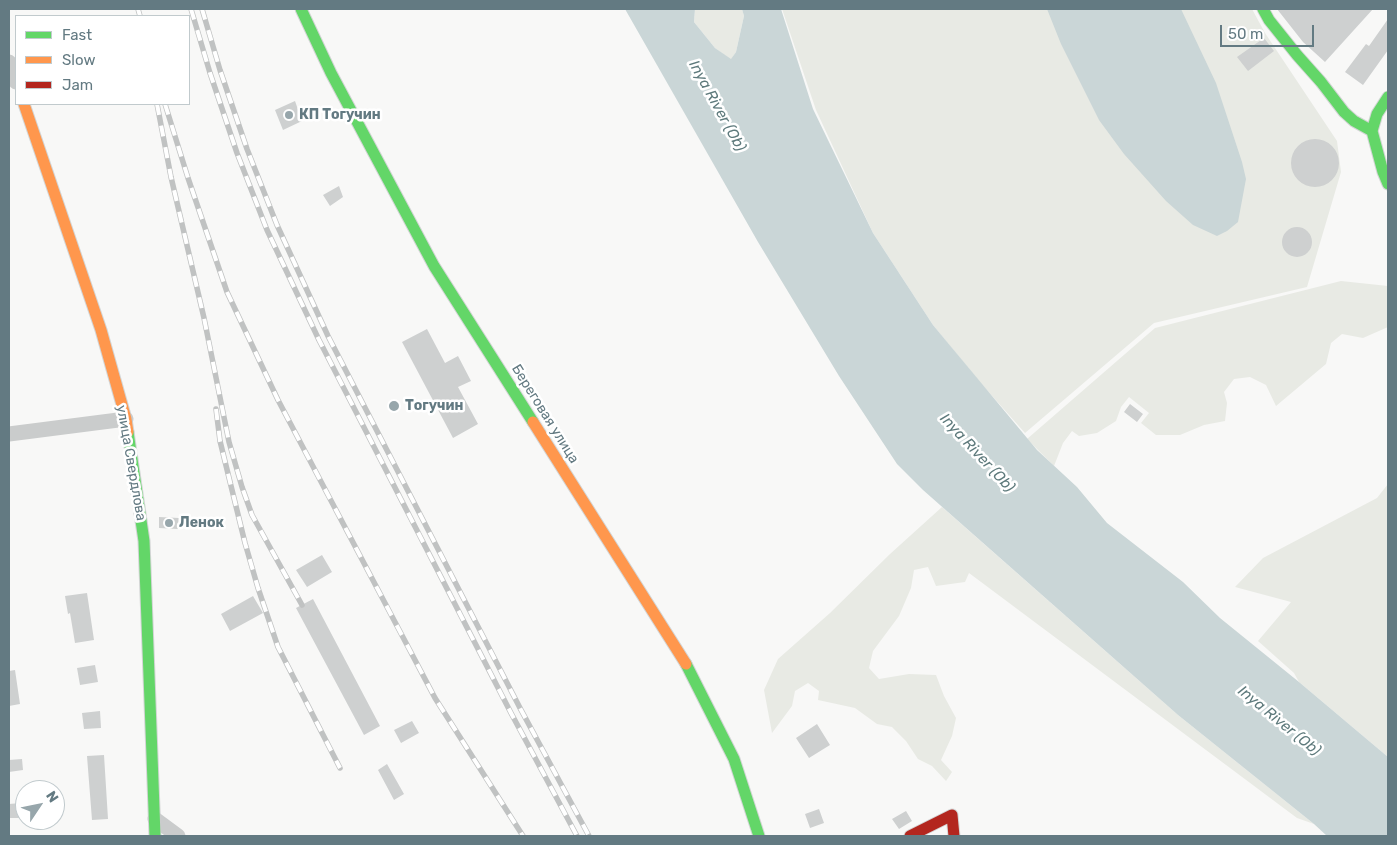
<!DOCTYPE html>
<meta charset="utf-8">
<style>
body{margin:0}
#map{position:relative;width:1397px;height:845px;overflow:hidden;background:#f8f8f7;font-family:Rubik,sans-serif}
canvas{display:block}
.frame{position:absolute;inset:0;border:10px solid #637a82;pointer-events:none}
.legend{position:absolute;left:15px;top:15px;width:175px;height:90px;box-sizing:border-box;background:#fff;border:1px solid #c1cacd;margin:0;padding:6px 9px;list-style:none;font-size:15px;color:#637a82}
.legend li{display:flex;align-items:center;gap:10px;height:25px}
.legend b{width:25px;border:1px solid #c1cacd}
.north{position:absolute;left:15px;top:780px;width:50px;height:50px;box-sizing:border-box;background:#fff;border:1px solid #c1cacd;border-radius:50%;rotate:56deg;font-size:14px;font-weight:700;line-height:20px;text-align:center;color:#637a82}
.north::after{content:'';display:block;margin:auto;width:18px;height:22px;background:#97a6ab;clip-path:polygon(50% 0,100% 100%,50% 72%,0 100%)}
.scale{position:absolute;left:1220px;top:25px;width:94px;height:22px;box-sizing:border-box;border:2px solid #637a82;border-top:0;padding-left:6px;font-size:15px;line-height:18px;white-space:nowrap;color:#637a82;-webkit-text-stroke:4px #fff;paint-order:stroke}
</style>
<div id="map">
<canvas width="1397" height="845"></canvas>
<div class="frame"></div>
<ul class="legend">
<li><b style="height:6px;background:#63d668"></b>Fast</li>
<li><b style="height:6px;background:#ff974d"></b>Slow</li>
<li><b style="height:6px;background:#b3261e"></b>Jam</li>
</ul>
<div class="north">N</div>
<div class="scale">50 m</div>
</div>
<script>
const g = document.querySelector('canvas').getContext('2d');
g.lineJoin = 'round';
function fill(path, color) { g.fillStyle = color; g.fill(path, 'evenodd'); }
const poly = rows => new Path2D(rows.map(r => 'M' + r).join(''));
function trace(path, color, width, dash) { g.strokeStyle = color; g.lineWidth = width; g.lineCap = dash ? 'butt' : 'round'; g.setLineDash(dash || []); g.stroke(path); }
function label(font, color, halo, rows, align = 'center') {
  g.font = font + ' Rubik,sans-serif'; g.lineWidth = 5; g.setLineDash([]); g.textBaseline = 'middle'; g.strokeStyle = halo; g.fillStyle = color; for (const [text, x, y, turn = 0] of rows) {
    g.save(); g.translate(x, y); g.rotate((+turn || 0) * Math.PI / 180); g.textAlign = isNaN(turn) ? turn : align; if (halo) g.strokeText(text, 0, 0); g.fillText(text, 0, 0); g.restore();
  }
}
fill(poly([
 [695,9,742,9,744,16,736,52,731,60,715,48,694,22],
 [782,9,1252,9,1265,33,1337,141,1341,172,1307,287,1154,323,1025,433,978,380,933,325,873,233,816,110],
 [1341,281,1388,286,1388,327,1363,338,1342,334,1331,343,1326,364,1276,406,1266,385,1250,377,1234,379,1224,392,1227,403,1225,421,1204,425,1180,435,1156,435,1141,423,1149,413,1129,397,1121,407,1116,421,1097,433,1079,436,1072,431,1063,443,1054,466,1027,439,1155,328],
 [1388,484,1388,757,1299,682,1294,673,1258,641,1291,602,1235,587,1263,558,1377,498],
 [942,507,1178,715,1314,824,1297,818,969,573,965,582,936,586,928,567,914,570,911,588,899,616,873,651,869,668,879,679,909,674,936,675,944,696,956,718,952,736,941,760,952,772,946,781,932,766,918,759,906,741,892,727,877,724,855,708,818,700,819,691,808,683,795,691,792,706,772,733,764,690,778,659,830,613,890,554]
]), '#e8eae4');
fill(poly([
 [625,9,695,9,694,22,715,48,731,59,736,52,744,16,742,9,781,9,813,109,873,233,933,325,1037,450,1077,487,1107,523,1183,582,1220,618,1299,682,1388,757,1388,836,1327,836,1314,824,1178,715,923,490,897,464,839,376,758,242],
 [1047,9,1181,9,1216,83,1242,162,1246,179,1238,222,1227,231,1217,236,1193,225,1166,201,1124,154,1099,120,1061,44]
]), '#cad6d7');
fill(poly([
 [1277,9,1373,9,1325,62,1303,42],
 [1388,19,1388,50,1363,85,1345,72,1366,44,1369,46],
 [1264,38,1274,51,1248,71,1237,57],
 [295,101,302,121,283,130,275,110],
 '1291 163a24 24 0 1 1 48 0a24 24 0 1 1-48 0Z',
 [339,186,343,197,330,206,323,195],
 '1282 242a15 15 0 1 1 30 0a15 15 0 1 1-30 0Z',
 [427,329,445,363,458,356,471,381,458,387,478,424,453,438,402,342],
 [1130,404,1143,414,1137,422,1124,412],
 [159,517,179,518,178,529,159,528],
 [322,555,332,572,307,587,296,570],
 [87,593,94,640,75,643,70,613,68,614,65,596],
 [253,596,263,613,230,631,221,614],
 [313,599,380,726,364,735,296,608],
 [95,665,98,682,80,685,77,668],
 [15,670,20,704,9,706,9,671],
 [100,711,101,728,84,729,82,713],
 [412,721,419,733,401,743,394,730],
 [817,724,830,745,809,758,796,738],
 [104,755,108,819,92,820,87,756],
 [22,759,23,770,9,772,9,760],
 [387,764,404,794,394,800,378,770],
 [21,803,22,818,9,818,9,804],
 [819,809,824,823,810,828,805,814],
 [906,811,912,821,899,829,892,819]
]), '#ced0d0');
const fast = poly([
 [301,9,331,73,434,266,533,422],
 [1263,9,1269,20,1297,55,1321,82,1344,112,1354,121,1372,131,1383,172,1388,184],
 [1372,131,1377,114,1388,97],
 [128,432,144,541,155,836],
 [686,664,734,759,759,836]
]);
const slow = poly([
 [24,104,101,330,126,419,128,432],
 [533,422,686,664]
]);
const jam = poly([
 [910,836,952,815,954,836]
]);
trace(fast, '#d3d5d5', 13);
trace(slow, '#d3d5d5', 13);
trace(jam, '#d3d5d5', 13);
trace(poly([
 [9,62,16,82],
 [9,434,126,419],
 [155,819,178,836]
]), '#cacccc', 15);
trace(fast, '#63d668', 11);
trace(slow, '#ff974d', 11);
trace(jam, '#b3261e', 11);
const rail = poly([
 [138,9,140,16],
 [191,9,210,73,237,153,267,230,319,340,511,713,577,836],
 [202,9,220,70,247,149,277,225,328,336,520,708,589,836],
 [157,104,171,177,204,318,229,442,242,487,252,515,302,605],
 [165,104,188,178,227,292,278,400,435,698,523,836],
 [216,409,220,441,245,543,258,588,278,647,340,768]
]);
trace(rail, '#c0c2c2', 5.5);
trace(rail, '#fff', 4, [11]);
for (const [x, y, r, color] of [
 [289,115,5,"#97a6ab"],
 [394,406,6,"#97a6ab"],
 [169,523,5,"#97a6ab"]
]) { const dot = new Path2D(); dot.arc(x, y, r, 0, 2 * Math.PI); g.fillStyle = color; g.fill(dot); trace(dot, '#fff', 2); }
label('bold 14px', '#637a82', '#fff', [
 ["КП Тогучин",299,115],
 ["Тогучин",405,406],
 ["Ленок",179,523]
], 'left');
label('14px', '#637a82', '#fff', [
 ["Береговая улица",545,414,58],
 ["улица Свердлова",131,463,80]
]);
label('italic 15px', '#5e7a7c', '#fff', [
 ["Inya River (Ob)",717,106,61],
 ["Inya River (Ob)",977,453,47],
 ["Inya River (Ob)",1279,721,39]
]);
</script>
